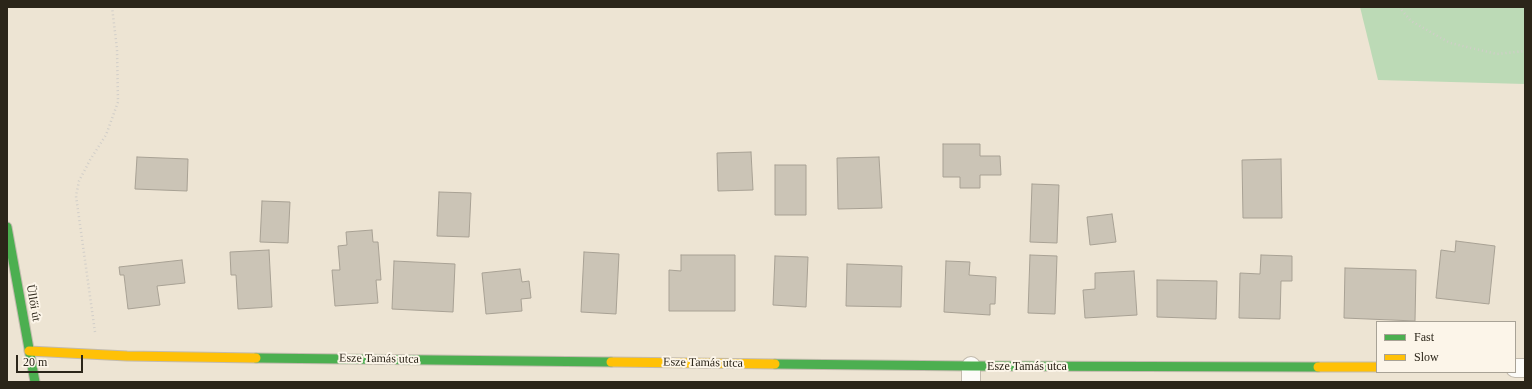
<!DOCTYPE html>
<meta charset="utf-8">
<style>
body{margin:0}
#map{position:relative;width:1532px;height:389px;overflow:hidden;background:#ede4d3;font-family:"Times New Roman",serif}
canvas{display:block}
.frame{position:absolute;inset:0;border:8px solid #2b2519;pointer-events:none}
.legend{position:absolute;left:1376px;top:321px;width:140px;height:52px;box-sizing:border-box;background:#fcf5e9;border:1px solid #a8a296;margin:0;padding:5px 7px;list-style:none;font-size:12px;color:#2b2519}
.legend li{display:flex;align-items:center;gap:8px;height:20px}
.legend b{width:20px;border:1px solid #a8a296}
.scale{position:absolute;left:16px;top:355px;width:67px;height:18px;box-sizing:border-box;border:2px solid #2b2519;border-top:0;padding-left:5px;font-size:12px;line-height:14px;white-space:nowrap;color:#2b2519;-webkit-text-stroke:3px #fcf5e9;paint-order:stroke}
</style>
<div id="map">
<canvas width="1532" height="389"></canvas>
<div class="frame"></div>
<ul class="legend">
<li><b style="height:5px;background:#4caf50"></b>Fast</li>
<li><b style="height:5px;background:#ffc107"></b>Slow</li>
</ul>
<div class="scale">20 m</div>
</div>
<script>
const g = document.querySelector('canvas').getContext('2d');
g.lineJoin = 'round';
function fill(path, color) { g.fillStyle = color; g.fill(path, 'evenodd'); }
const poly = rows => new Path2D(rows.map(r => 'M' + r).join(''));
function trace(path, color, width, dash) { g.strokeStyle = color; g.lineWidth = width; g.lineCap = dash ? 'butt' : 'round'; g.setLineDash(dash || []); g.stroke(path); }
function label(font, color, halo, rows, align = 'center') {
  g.font = font + ' "Times New Roman",serif'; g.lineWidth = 4; g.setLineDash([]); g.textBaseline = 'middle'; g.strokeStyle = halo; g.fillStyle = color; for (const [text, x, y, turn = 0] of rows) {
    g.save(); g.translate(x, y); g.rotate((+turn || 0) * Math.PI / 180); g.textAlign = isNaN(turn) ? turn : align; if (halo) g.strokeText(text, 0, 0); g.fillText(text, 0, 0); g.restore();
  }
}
fill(poly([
 [1360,7,1525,7,1525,84,1378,80]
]), '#bcdab6');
const building = poly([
 [943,144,980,144,980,156,1000,156,1001,175,980,175,980,188,960,188,960,177,943,177,943,144],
 [751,152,753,190,718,191,717,153,751,152],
 [137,157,188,159,187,191,135,189,137,157],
 [879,157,882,208,838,209,837,158,879,157],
 [1281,159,1282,218,1243,218,1242,160,1281,159],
 [775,165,806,165,806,215,775,215,775,165],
 [1032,184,1059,185,1057,243,1030,242,1032,184],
 [439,192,471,193,469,237,437,236,439,192],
 [262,201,290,202,288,243,260,242,262,201],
 [1112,214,1116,242,1090,245,1087,217,1112,214],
 [372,230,373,242,378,242,381,280,376,280,378,303,335,306,332,270,340,270,338,246,347,245,346,232,372,230],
 [1456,241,1495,246,1489,304,1436,298,1441,250,1455,252,1456,241],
 [269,250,272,307,238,309,236,275,231,275,230,252,269,250],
 [584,252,619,254,616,314,581,312,584,252],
 [681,255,735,255,735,311,669,311,669,270,681,271,681,255],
 [1030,255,1057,256,1055,314,1028,313,1030,255],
 [1261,255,1292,256,1292,281,1281,281,1280,319,1239,318,1240,273,1260,274,1261,255],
 [775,256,808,257,806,307,773,305,775,256],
 [182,260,185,283,157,286,160,305,128,309,124,275,120,275,119,267,182,260],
 [394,261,455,264,453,312,392,309,394,261],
 [946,261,970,262,969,275,996,277,995,304,990,304,990,315,944,312,946,261],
 [847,264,902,266,901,307,846,306,847,264],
 [1345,268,1416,270,1415,321,1344,318,1345,268],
 [520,269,522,282,529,281,531,298,521,299,522,311,486,314,482,273,520,269],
 [1134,271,1137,315,1085,318,1083,290,1095,289,1095,273,1134,271],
 [1157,280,1217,281,1216,319,1157,317,1157,280]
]);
fill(building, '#cbc4b6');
trace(building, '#a8a194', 1);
const street = poly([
 [1515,368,1525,368],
 [971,382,971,366]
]);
const fast = poly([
 [7,227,35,382],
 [256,358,611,362],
 [775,364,971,366,1318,367]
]);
const slow = poly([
 [29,351,127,356,256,358],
 [611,362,775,364],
 [1318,367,1377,367]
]);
trace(street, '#c3bbae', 20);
trace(fast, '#c3bbae', 11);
trace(slow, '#c3bbae', 11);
trace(poly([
 [1399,7,1411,21,1450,43,1497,54,1525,51],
 [95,332,76,196,79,181,90,160,106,135,118,102,117,49,112,7]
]), '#d1cec9', 2.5, [1, 3]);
trace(street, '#fcfbf8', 18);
trace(fast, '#4caf50', 9);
trace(slow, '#ffc107', 9);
label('12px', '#2b2519', '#fcf5e9', [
 ["Üllői út",33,303,80],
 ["Esze Tamás utca",379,359,1],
 ["Esze Tamás utca",703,363,1],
 ["Esze Tamás utca",1027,367]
]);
</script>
